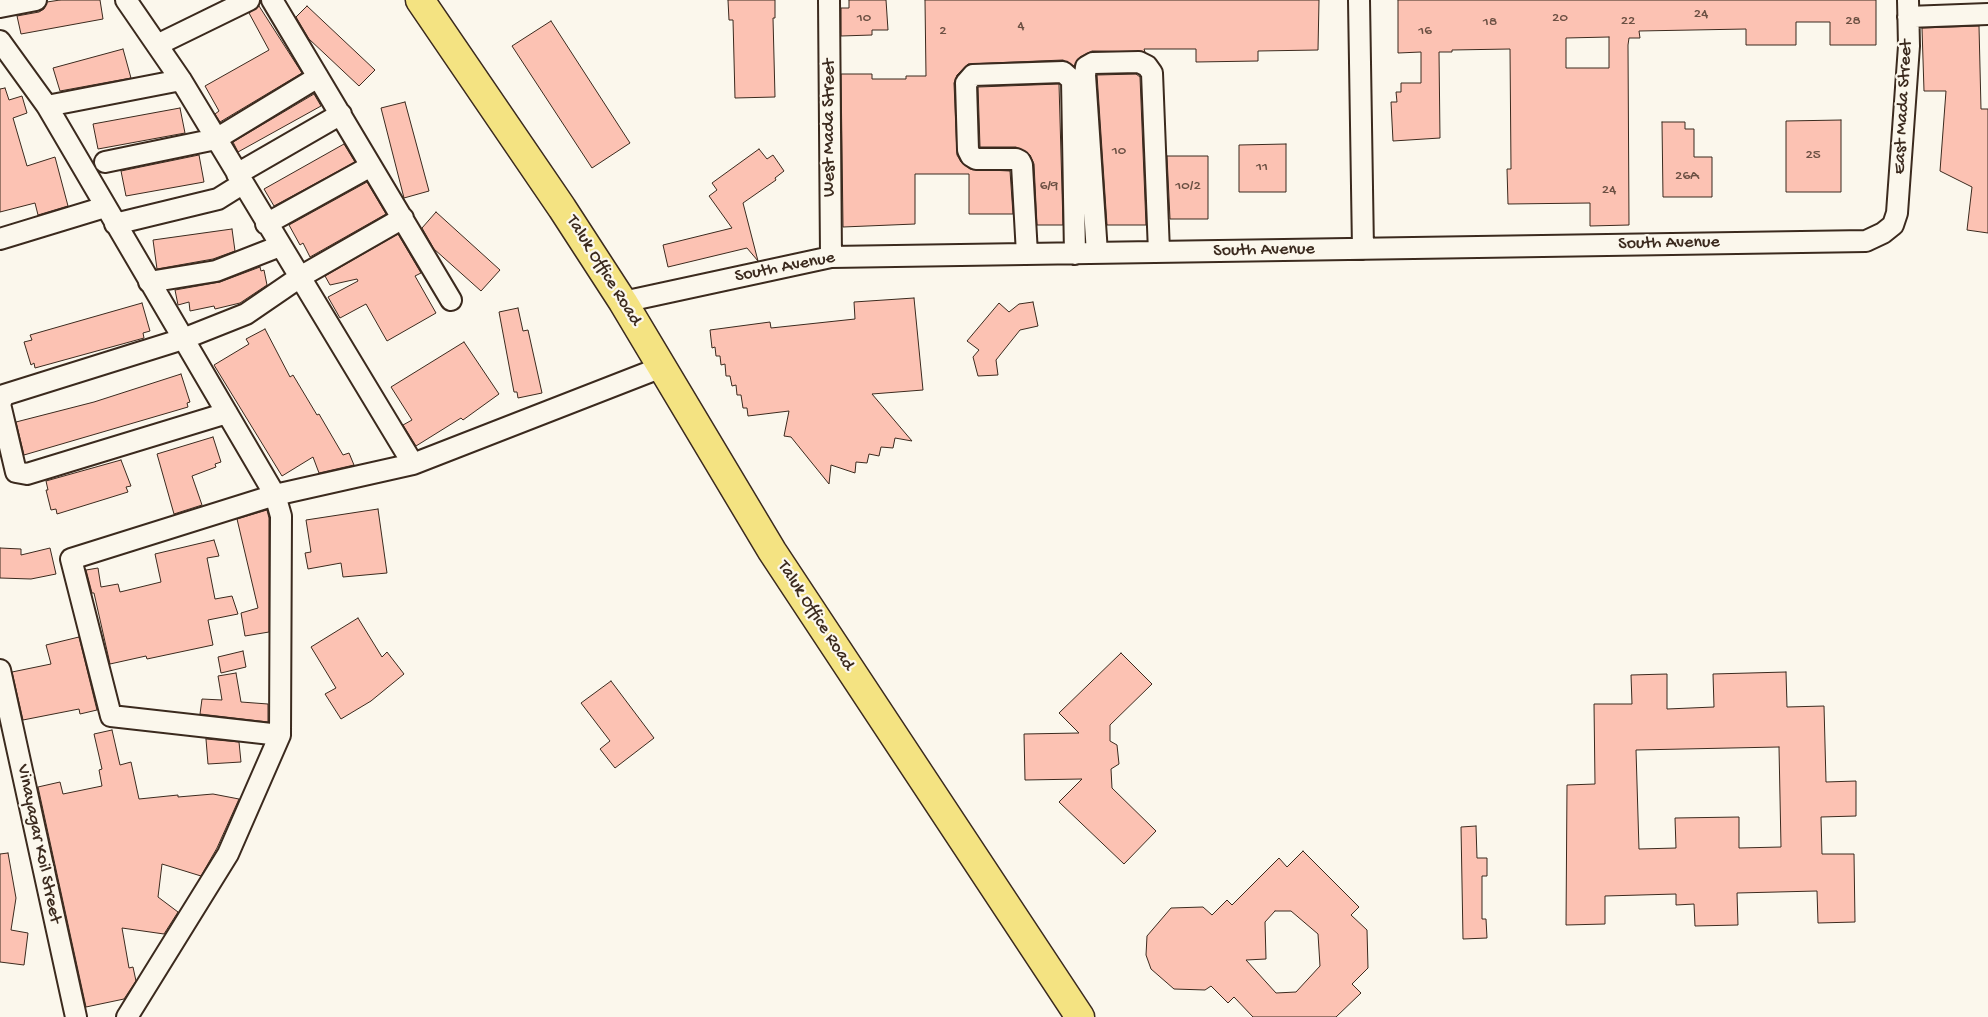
<!DOCTYPE html>
<style>
body{margin:0}
canvas{display:block;background:#fbf7ec}
</style>
<canvas width="1988" height="1017"></canvas>
<script>
const g = document.querySelector('canvas').getContext('2d');
g.lineJoin = 'round';
function fill(path, color) { g.fillStyle = color; g.fill(path, 'evenodd'); }
const poly = rows => new Path2D(rows.map(r => 'M' + r).join(''));
function trace(path, color, width, dash) { g.strokeStyle = color; g.lineWidth = width; g.lineCap = dash ? 'butt' : 'round'; g.setLineDash(dash || []); g.stroke(path); }
function label(font, color, halo, rows, align = 'center') {
  g.font = font + ' "Gochi Hand",sans-serif'; g.lineWidth = 4.5; g.setLineDash([]); g.textBaseline = 'middle'; g.strokeStyle = halo; g.fillStyle = color; for (const [text, x, y, turn = 0] of rows) {
    g.save(); g.translate(x, y); g.rotate((+turn || 0) * Math.PI / 180); g.textAlign = isNaN(turn) ? turn : align; if (halo) g.strokeText(text, 0, 0); g.fillText(text, 0, 0); g.restore();
  }
}
const building = poly([
 [60,0,100,0,103,19,21,34,17,16,39,12,44,9,47,2,60,0],
 [728,0,775,0,775,18,773,18,775,97,735,98,733,20,729,20,728,0],
 [849,0,886,0,888,30,872,30,872,35,841,36,841,8,849,8,849,0],
 [925,0,1319,0,1318,50,1258,51,1258,61,1196,62,1196,49,1144,49,1145,52,1092,51,1080,57,1074,66,1063,60,968,64,957,75,954,83,957,155,961,162,970,169,1010,171,1013,214,969,214,969,174,915,174,915,224,843,227,841,74,872,74,872,79,906,79,906,76,926,76,925,0],
 [1398,0,1876,0,1876,45,1830,45,1830,22,1796,22,1796,45,1746,45,1746,29,1639,31,1640,38,1629,38,1628,45,1629,225,1590,226,1590,203,1508,204,1507,169,1511,169,1510,49,1452,50,1452,52,1439,52,1440,138,1393,141,1391,102,1397,102,1396,92,1401,92,1401,83,1421,83,1421,52,1398,53,1398,0],
 [1609,37,1609,68,1566,68,1566,38,1609,37],
 [259,6,302,73,220,122,215,114,219,111,205,86,269,50,249,13,259,6],
 [307,6,375,70,359,86,309,39,296,17,307,6],
 [551,21,630,143,592,168,512,46,551,21],
 [1979,26,1981,109,1988,109,1988,233,1967,230,1972,187,1940,171,1946,91,1924,91,1922,28,1979,26],
 [123,49,131,78,60,91,53,68,123,49],
 [1136,74,1140,77,1146,225,1107,225,1097,75,1136,74],
 [1059,84,1063,225,1037,225,1034,164,1030,155,1016,147,980,147,978,87,1059,84],
 [5,88,9,100,22,96,27,113,13,118,27,166,55,157,68,206,38,215,35,203,0,212,0,89,5,88],
 [314,94,321,106,238,152,233,142,314,94],
 [405,102,429,191,404,198,381,108,405,102],
 [180,108,185,133,98,149,93,124,180,108],
 [1841,120,1841,192,1786,192,1786,121,1841,120],
 [1662,122,1685,122,1685,129,1694,129,1694,157,1712,157,1712,197,1663,197,1662,122],
 [344,144,355,162,274,206,264,189,344,144],
 [1286,144,1286,192,1239,192,1239,145,1286,144],
 [759,149,767,159,773,155,784,171,775,178,776,180,743,203,758,261,747,248,668,267,663,245,732,228,709,196,717,190,712,183,759,149],
 [199,155,204,182,126,196,121,171,199,155],
 [1167,156,1208,156,1208,219,1170,219,1167,156],
 [367,182,386,214,310,257,303,243,300,245,289,225,367,182],
 [436,212,500,270,481,291,434,249,422,228,436,212],
 [232,229,235,251,213,259,157,269,153,240,232,229],
 [398,234,421,273,415,276,436,313,387,341,366,304,340,318,328,297,358,281,357,279,330,285,325,276,398,234],
 [260,267,261,271,264,270,267,285,240,303,215,309,214,306,190,311,189,302,178,305,175,290,220,282,260,267],
 [914,298,923,390,872,394,912,441,895,438,893,448,881,447,879,456,869,454,867,463,856,462,855,473,831,465,829,484,791,437,784,436,789,411,748,416,747,408,743,408,741,395,737,395,736,385,732,386,730,376,726,376,725,364,721,365,720,356,716,356,715,347,712,348,710,330,770,322,771,328,855,319,854,302,914,298],
 [1033,302,1038,326,1020,330,996,360,998,375,978,376,973,357,979,350,967,341,999,303,1009,312,1019,304,1033,302],
 [142,303,150,331,143,333,144,338,35,368,34,363,31,365,24,342,32,340,30,335,142,303],
 [518,308,523,331,528,330,542,393,518,398,517,392,514,392,499,312,518,308],
 [265,329,290,377,293,375,317,415,319,414,343,455,349,453,354,465,319,473,313,457,282,476,214,365,249,344,246,339,265,329],
 [464,342,499,394,463,420,461,418,416,446,403,425,412,420,391,387,464,342],
 [181,374,190,402,187,403,188,407,24,455,16,422,94,402,181,374],
 [213,437,221,462,215,464,216,467,192,476,202,505,174,514,157,454,213,437],
 [121,460,131,486,126,487,128,492,57,514,56,509,51,510,46,490,48,490,46,481,121,460],
 [378,509,387,573,343,577,341,563,308,569,305,553,311,552,306,520,378,509],
 [267,510,269,518,269,632,245,636,241,613,258,608,237,519,267,510],
 [214,540,219,556,207,558,215,599,232,596,238,614,208,620,213,645,147,659,146,656,110,664,94,593,92,593,86,570,98,568,101,587,118,584,120,592,161,582,155,554,214,540],
 [0,548,21,549,21,555,50,548,56,574,31,579,0,578,0,548],
 [358,618,382,657,387,652,404,674,371,701,341,719,325,694,336,688,311,647,358,618],
 [79,637,97,710,80,714,79,709,23,720,12,672,51,664,46,645,79,637],
 [243,651,246,667,221,673,218,657,243,651],
 [1121,653,1152,684,1110,725,1110,741,1117,745,1119,764,1111,769,1112,788,1156,831,1124,864,1059,802,1082,779,1025,780,1024,734,1079,733,1059,713,1121,653],
 [1786,672,1787,707,1824,706,1826,782,1856,781,1856,816,1821,817,1822,854,1854,854,1855,922,1818,923,1817,891,1737,893,1738,925,1695,926,1694,904,1676,905,1676,894,1605,896,1605,924,1566,925,1567,785,1595,784,1594,704,1632,704,1631,675,1667,674,1667,709,1714,707,1713,674,1786,672],
 [1779,747,1781,847,1739,848,1739,817,1675,818,1676,848,1639,849,1636,750,1779,747],
 [236,673,241,702,268,704,268,722,200,714,202,699,222,700,218,676,236,673],
 [611,681,654,738,615,768,600,749,610,741,581,703,611,681],
 [112,730,120,765,131,762,139,799,178,795,178,797,213,794,239,799,217,848,201,876,162,864,158,897,178,912,164,934,122,928,129,968,133,967,136,981,124,999,86,1007,38,787,60,782,63,794,102,786,99,770,102,769,94,734,112,730],
 [206,739,239,742,241,762,208,764,206,739],
 [1476,826,1477,858,1487,858,1487,876,1482,876,1482,919,1486,919,1487,938,1463,939,1461,827,1476,826],
 [1303,851,1359,907,1351,915,1367,930,1368,968,1352,984,1361,993,1336,1017,1253,1017,1234,997,1228,1003,1211,986,1205,990,1174,989,1151,969,1146,955,1147,936,1171,908,1203,907,1212,915,1227,900,1232,905,1279,858,1287,867,1303,851],
 [1275,911,1291,911,1318,934,1320,966,1296,992,1276,993,1246,960,1266,959,1265,922,1275,911],
 [8,853,16,898,11,930,28,933,24,965,0,962,0,854,8,853]
]);
fill(building, '#fcc2b3');
trace(building, '#3b2a1e', 1);
const minor = poly([
 [126,0,181,80,413,464],
 [272,0,451,300],
 [829,0,831,257],
 [1359,0,1363,249],
 [0,7,36,0],
 [1908,17,1988,14],
 [0,41,47,106,275,495,281,516,280,735,228,854,127,1017],
 [157,45,249,0],
 [47,106,181,80],
 [105,162,216,139,318,77],
 [237,174,341,114],
 [115,224,218,199,242,184],
 [266,224,371,166],
 [0,239,105,207],
 [1097,253,1085,75,1086,67,1093,63,1139,62,1147,66,1152,73,1159,252],
 [1027,254,1022,165,1020,161,1016,159,976,159,971,156,968,150,966,83,973,75,1063,72,1072,80,1075,254],
 [149,282,216,271,280,246],
 [623,302,831,257,1866,241,1883,233,1893,225,1897,213,1909,46,1908,0],
 [227,413,27,474,16,472,0,404,4,395,183,339,246,314,300,277,403,218],
 [0,670,76,1017],
 [280,735,111,716,71,559,275,495,413,464,662,367]
]);
const primary = poly([
 [420,0,562,208,623,302,772,551,1080,1017]
]);
trace(minor, '#3b2a1e', 24);
trace(primary, '#3b2a1e', 31);
trace(minor, '#fbf7ec', 20);
trace(primary, '#f4e382', 28);
label('15px', '#6b5043', null, [
 ["24",1701,15],
 ["10",864,19],
 ["20",1560,19],
 ["22",1628,22],
 ["28",1853,22],
 ["18",1490,23],
 ["4",1021,27],
 ["2",943,32],
 ["16",1425,32],
 ["10",1119,152],
 ["25",1813,156],
 ["11",1262,168],
 ["26A",1687,177],
 ["6/9",1049,187],
 ["10/2",1188,187],
 ["24",1609,191]
]);
label('18px', '#3b2a1e', '#fbf7ec', [
 ["East Mada Street",1904,107,-87],
 ["West Mada Street",830,128,-90],
 ["South Avenue",1669,244,-1],
 ["South Avenue",1264,251,-1],
 ["South Avenue",785,268,-11],
 ["Taluk Office Road",603,271,58],
 ["Taluk Office Road",815,616,57],
 ["Vinayagar Koil Street",38,844,78]
]);
</script>
